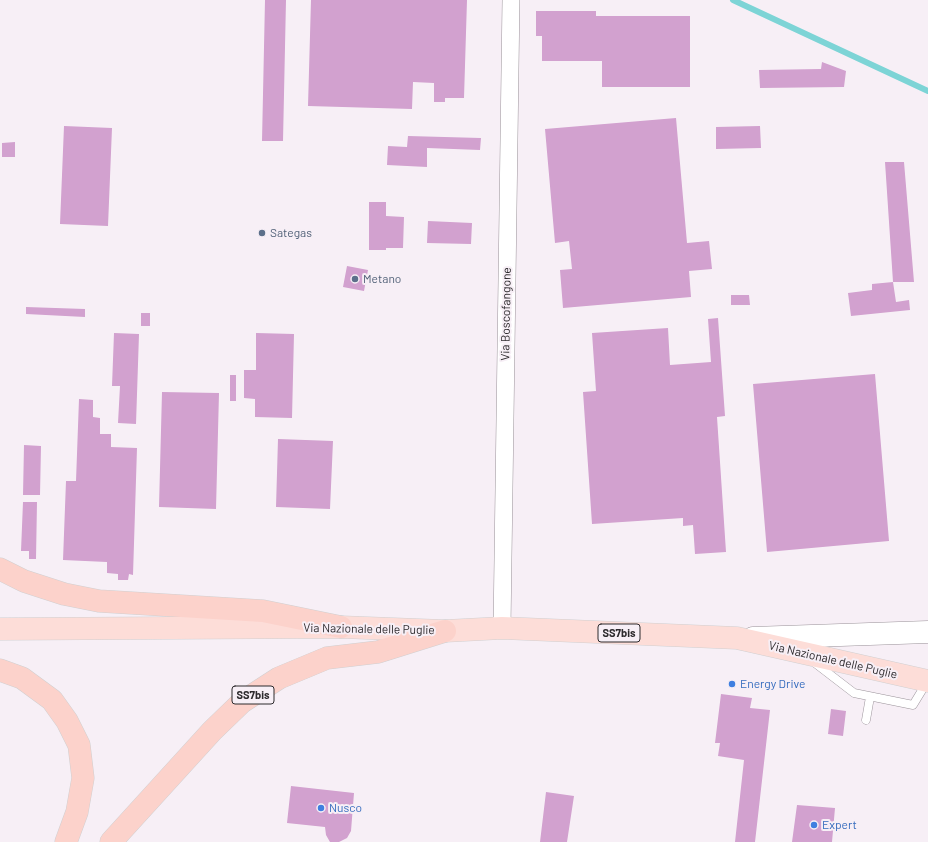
<!DOCTYPE html>
<style>
body{margin:0}
canvas{display:block;background:#f7eff6}
</style>
<canvas width="928" height="842"></canvas>
<script>
const g = document.querySelector('canvas').getContext('2d');
g.lineJoin = 'round';
const poly = rows => new Path2D(rows.map(r => 'M' + r).join(''));
function trace(path, color, width, dash) { g.strokeStyle = color; g.lineWidth = width; g.lineCap = dash ? 'butt' : 'round'; g.setLineDash(dash || []); g.stroke(path); }
function fill(path, color) { g.fillStyle = color; g.fill(path, 'evenodd'); }
function label(font, color, halo, rows, align = 'center') {
  g.font = font + ' Barlow,sans-serif'; g.lineWidth = 4; g.setLineDash([]); g.textBaseline = 'middle'; g.strokeStyle = halo; g.fillStyle = color; for (const [text, x, y, turn = 0] of rows) {
    g.save(); g.translate(x, y); g.rotate((+turn || 0) * Math.PI / 180); g.textAlign = isNaN(turn) ? turn : align; if (halo) g.strokeText(text, 0, 0); g.fillText(text, 0, 0); g.restore();
  }
}
trace(poly([
 [733,0,928,91]
]), '#7dd4d6', 6);
fill(poly([
 [265,0,286,0,283,141,262,141],
 [311,0,467,0,464,98,445,98,445,102,434,102,434,83,413,82,412,109,308,106],
 [536,11,596,11,596,16,690,16,690,87,602,87,602,61,542,61,542,36,536,36],
 [822,62,846,71,844,87,760,88,759,70,821,69],
 [676,118,687,243,709,241,712,269,689,271,691,297,563,308,560,270,572,269,569,241,555,243,545,129],
 [64,126,112,128,108,226,60,224],
 [760,126,761,148,716,149,716,127],
 [408,136,481,138,480,150,427,148,427,167,387,165,388,146,407,147],
 [15,142,15,157,2,157,2,143],
 [885,162,904,162,914,282,893,282],
 [369,202,386,202,386,216,404,217,403,248,386,248,386,250,369,250],
 [428,221,472,223,471,244,427,243],
 [347,266,368,270,364,291,343,287],
 [893,282,896,302,909,300,910,310,851,316,848,293,872,290,872,284],
 [731,295,749,295,750,305,731,305],
 [26,307,85,309,85,317,26,314],
 [141,313,150,313,150,326,141,326],
 [718,318,725,416,717,417,726,552,695,554,693,525,683,526,683,518,592,524,583,392,596,391,592,333,668,328,670,365,711,362,708,319],
 [114,333,139,334,136,424,118,423,120,386,112,386],
 [256,333,294,334,292,418,255,417,255,399,244,398,244,370,256,370],
 [875,374,889,541,767,552,753,384],
 [230,375,236,375,236,401,230,401],
 [162,392,219,393,216,509,159,507],
 [79,399,93,400,93,417,100,418,100,434,111,434,111,447,137,448,133,575,129,574,128,580,118,580,118,574,107,573,107,562,63,560,66,481,76,481],
 [278,439,333,441,330,509,276,507],
 [24,445,41,446,40,495,23,495],
 [23,502,37,502,36,559,29,559,29,551,21,551],
 [721,694,752,698,750,708,770,710,755,842,735,842,744,760,718,756,720,743,715,743],
 [831,709,846,711,843,736,828,734],
 [291,786,354,793,351,831,347,838,339,842,330,842,326,835,325,827,287,823],
 [546,792,574,796,567,842,540,842],
 [797,805,835,808,832,842,792,842]
]), '#d2a1cf');
const service = poly([
 [815,663,854,693,913,705,927,682],
 [866,720,870,697]
]);
const minor = poly([
 [502,628,511,0]
]);
const secondary = poly([
 [753,638,928,632]
]);
const primary = poly([
 [0,629,341,627,445,631,502,628,737,638,928,681]
]);
const trunk = poly([
 [0,569,24,581,64,594,99,601,263,611,341,627],
 [0,670,22,678,52,700,67,721,79,745,83,778,77,812,66,842],
 [111,842,212,731,242,702,279,678,327,658,378,652,445,631]
]);
trace(service, '#9b939a', 9);
trace(minor, '#9b939a', 18);
trace(secondary, '#9b939a', 23);
trace(primary, '#d1d0d1', 23);
trace(trunk, '#d1d0d1', 23);
trace(service, '#fff', 8);
trace(minor, '#fff', 17);
trace(secondary, '#fff', 22);
trace(primary, '#fdddd8', 22);
trace(trunk, '#fcd2cb', 22);
for (const [x, y, r, color] of [
 [262,233,4,"#5c6f8a"],
 [355,279,4,"#5c6f8a"],
 [732,684,4,"#3f7fe0"],
 [321,808,4,"#3f7fe0"],
 [814,825,4,"#3f7fe0"]
]) { const dot = new Path2D(); dot.arc(x, y, r, 0, 2 * Math.PI); g.fillStyle = color; g.fill(dot); trace(dot, '#f7eff6', 1.5); }
for (const [x, y, w] of [
 [619,633,42],
 [253,695,42]
]) { const box = new Path2D(); box.roundRect(x - w / 2, y - 9, w, 18, 3); g.fillStyle = '#f7eff6'; g.fill(box); trace(box, '#2d2a2d', 1); }
label('bold 11px', '#2d2a2d', null, [
 ["SS7bis",619,633],
 ["SS7bis",253,695]
]);
label('12px', '#4e5e75', '#f7eff6', [
 ["Sategas",270,233],
 ["Metano",363,279]
], 'left');
label('12px', '#2d2a2d', '#f7eff6', [
 ["Via Boscofangone",506,314,-89],
 ["Via Nazionale delle Puglie",369,629,1],
 ["Via Nazionale delle Puglie",833,660,13]
]);
label('12px', '#366cbe', '#f7eff6', [
 ["Energy Drive",740,684],
 ["Nusco",329,808],
 ["Expert",822,825]
], 'left');
</script>
